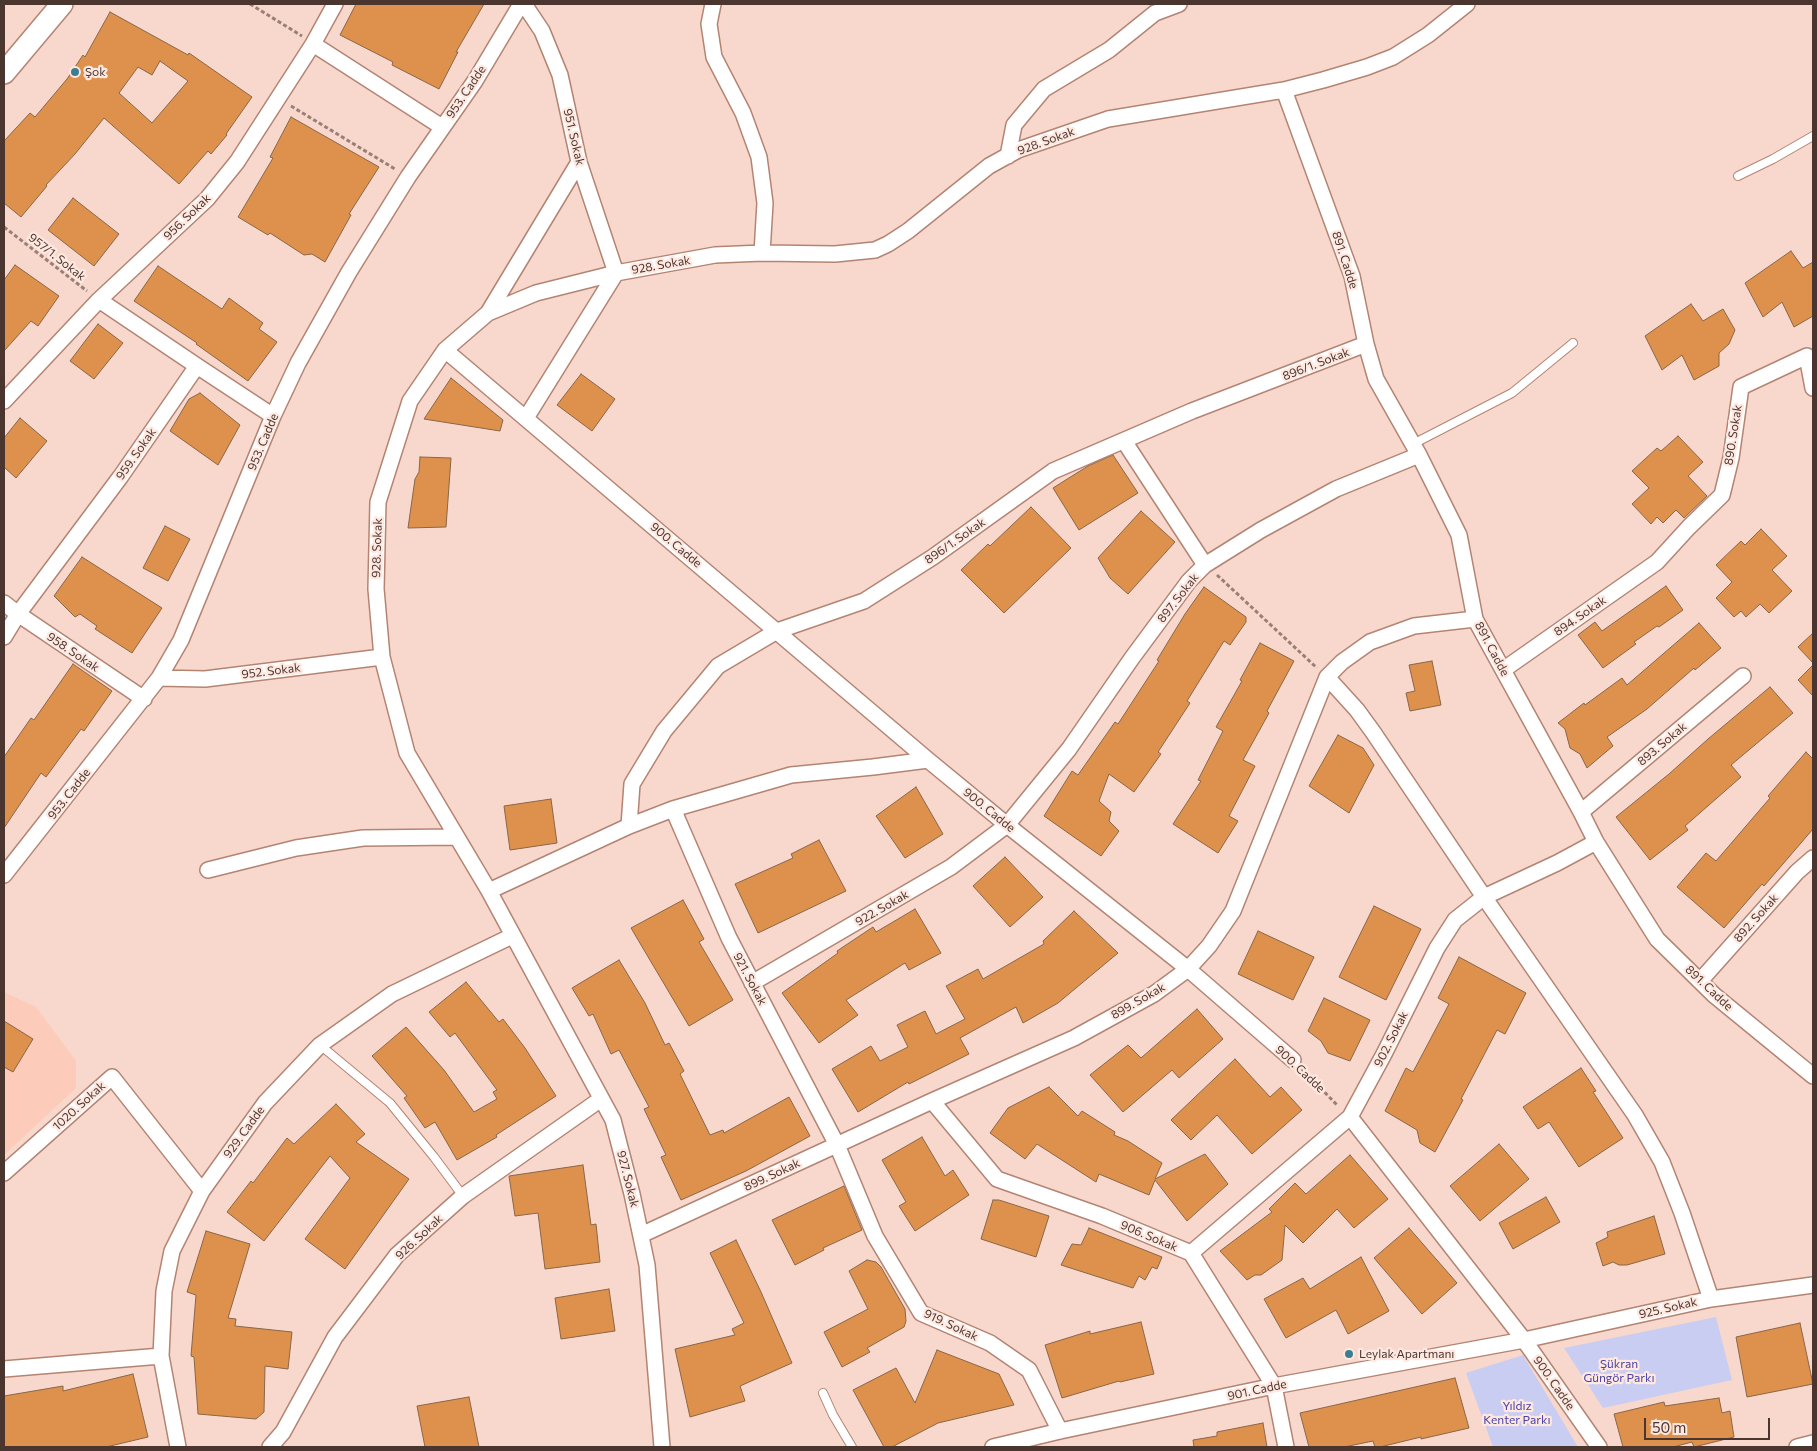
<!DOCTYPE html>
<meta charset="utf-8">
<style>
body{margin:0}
#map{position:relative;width:1817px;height:1451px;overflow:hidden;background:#f8d8cd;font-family:Commissioner,sans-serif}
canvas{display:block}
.frame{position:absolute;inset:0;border:5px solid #4b362f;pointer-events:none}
.scale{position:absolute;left:1644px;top:1418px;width:126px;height:22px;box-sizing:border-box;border:2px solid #4b362f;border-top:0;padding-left:6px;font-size:15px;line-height:18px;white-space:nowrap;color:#4b362f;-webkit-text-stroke:4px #fee8e0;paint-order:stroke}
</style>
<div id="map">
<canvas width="1817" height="1451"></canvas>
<div class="frame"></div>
<div class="scale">50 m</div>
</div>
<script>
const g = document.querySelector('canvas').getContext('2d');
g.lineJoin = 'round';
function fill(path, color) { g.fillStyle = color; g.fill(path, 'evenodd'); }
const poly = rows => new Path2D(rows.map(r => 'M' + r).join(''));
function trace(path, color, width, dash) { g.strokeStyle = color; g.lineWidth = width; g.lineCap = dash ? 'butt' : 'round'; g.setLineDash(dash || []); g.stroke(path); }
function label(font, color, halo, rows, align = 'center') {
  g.font = font + ' Commissioner,sans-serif'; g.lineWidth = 4.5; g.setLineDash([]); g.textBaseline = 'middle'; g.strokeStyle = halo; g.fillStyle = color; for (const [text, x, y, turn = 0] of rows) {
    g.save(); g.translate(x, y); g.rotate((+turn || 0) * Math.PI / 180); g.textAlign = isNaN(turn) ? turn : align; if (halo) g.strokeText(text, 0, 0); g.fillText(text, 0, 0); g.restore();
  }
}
fill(poly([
 [4,992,36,1007,76,1061,76,1088,4,1155]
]), '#fccbba');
fill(poly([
 [1716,1317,1732,1380,1603,1408,1564,1348],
 [1523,1355,1578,1447,1493,1447,1466,1373]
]), '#c9cdf1');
const building = poly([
 [356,4,484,4,456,52,458,52,439,89,392,65,393,62,340,35,356,4],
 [110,12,188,55,189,53,252,97,226,134,227,135,211,154,208,151,179,184,104,118,75,154,46,185,47,186,21,217,4,203,4,141,30,113,35,117,67,79,83,55,85,57,110,12],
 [160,61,188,81,152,123,119,93,138,67,152,75,160,61],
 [291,117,379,167,349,214,351,215,325,262,312,254,304,255,270,233,268,235,238,217,273,158,270,157,291,117],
 [73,198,119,234,94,266,48,230,73,198],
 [1791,251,1803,268,1813,262,1813,316,1794,327,1782,302,1763,317,1745,283,1791,251],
 [15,265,59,296,38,326,31,321,4,351,4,280,15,265],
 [158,266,222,309,229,298,263,323,259,329,277,342,248,381,196,344,197,343,134,301,158,266],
 [1691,304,1703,321,1723,309,1735,330,1729,344,1719,353,1719,366,1694,380,1682,355,1662,370,1645,336,1691,304],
 [98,324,123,343,94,379,70,361,98,324],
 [581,374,615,399,592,431,557,405,581,374],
 [451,378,503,420,500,431,424,419,451,378],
 [200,393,240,425,218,465,170,431,189,399,200,393],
 [20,418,47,441,16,478,4,467,4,438,20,418],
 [1678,436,1703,462,1688,476,1707,496,1684,518,1676,510,1663,523,1657,517,1651,524,1632,504,1649,488,1632,471,1657,448,1661,451,1678,436],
 [1113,455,1138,493,1079,530,1053,488,1088,466,1113,455],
 [420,457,451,458,446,527,408,528,415,479,419,472,420,457],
 [1031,507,1071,548,1004,613,961,570,988,544,990,546,1031,507],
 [1141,511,1175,542,1128,594,1110,578,1098,558,1141,511],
 [165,526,190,539,168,581,143,568,165,526],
 [1761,529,1787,556,1772,570,1792,591,1769,613,1760,604,1746,617,1741,611,1734,617,1716,598,1732,582,1716,565,1741,541,1745,545,1761,529],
 [82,557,162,608,132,653,95,629,97,626,80,614,75,617,54,596,82,557],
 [1666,586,1683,610,1659,627,1657,626,1634,642,1636,644,1603,668,1578,635,1595,622,1602,631,1666,586],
 [1204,587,1246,617,1246,622,1230,645,1224,641,1187,701,1190,703,1158,752,1161,754,1134,792,1109,774,1099,801,1111,812,1109,821,1119,831,1101,856,1044,816,1072,771,1078,775,1115,722,1118,724,1159,661,1157,660,1185,614,1204,587],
 [1699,623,1721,648,1695,670,1694,668,1647,709,1607,737,1613,746,1587,768,1580,754,1570,748,1565,729,1558,723,1584,703,1585,705,1622,678,1627,685,1699,623],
 [1813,633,1813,663,1798,647,1813,633],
 [1260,643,1294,661,1267,711,1269,713,1243,760,1255,766,1229,816,1238,821,1218,853,1173,824,1201,781,1198,780,1223,731,1216,727,1242,681,1240,680,1260,643],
 [1432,661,1441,705,1410,711,1406,693,1415,691,1409,665,1432,661],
 [73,664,112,691,84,731,81,729,46,777,41,773,4,828,4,757,31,718,34,720,73,664],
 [1813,665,1813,696,1798,680,1813,665],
 [1770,687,1793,713,1731,765,1741,777,1685,826,1688,830,1650,860,1616,817,1669,774,1708,739,1770,687],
 [1338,735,1363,748,1374,765,1349,813,1309,786,1338,735],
 [1806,752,1813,759,1813,829,1764,886,1762,884,1724,928,1677,887,1706,853,1716,861,1770,798,1768,796,1806,752],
 [916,787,943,834,905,858,876,816,916,787],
 [551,799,557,843,510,850,504,806,551,799],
 [819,840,846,891,758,933,735,884,793,858,791,854,819,840],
 [1005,857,1043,897,1010,927,973,886,1005,857],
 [683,900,704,939,699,942,733,1000,689,1026,631,928,683,900],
 [1374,906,1421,929,1386,1000,1339,977,1374,906],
 [915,909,941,953,909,970,905,963,846,1000,858,1015,819,1043,782,993,838,953,837,951,873,927,876,932,915,909],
 [1074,911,1118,953,1058,1003,1023,1023,1016,1007,960,1038,969,1054,909,1084,908,1082,858,1112,832,1069,871,1046,880,1061,908,1047,897,1025,925,1011,936,1034,965,1019,946,986,978,969,983,979,1044,944,1043,941,1074,911],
 [1258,931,1314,957,1293,1000,1238,974,1258,931],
 [1459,957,1526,993,1505,1034,1497,1030,1461,1099,1463,1100,1435,1152,1420,1143,1417,1130,1385,1111,1406,1068,1413,1072,1449,1004,1438,998,1459,957],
 [619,960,645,1003,665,1045,669,1043,684,1071,680,1074,710,1135,723,1130,724,1133,789,1097,810,1136,746,1171,681,1200,661,1157,666,1155,644,1109,649,1107,619,1050,611,1054,593,1014,589,1016,572,988,619,960],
 [466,982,499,1022,503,1019,525,1048,556,1096,496,1135,497,1137,457,1160,435,1122,425,1128,404,1098,407,1096,372,1056,406,1027,444,1070,474,1112,497,1099,493,1092,497,1090,455,1033,450,1037,429,1012,466,982],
 [1324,998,1370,1020,1350,1061,1328,1053,1321,1041,1308,1031,1324,998],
 [1197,1009,1223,1039,1179,1078,1172,1070,1123,1112,1090,1075,1128,1045,1141,1058,1197,1009],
 [4,1021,33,1039,13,1072,4,1067,4,1021],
 [1235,1059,1270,1097,1281,1087,1302,1110,1252,1154,1217,1115,1191,1140,1171,1120,1235,1059],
 [1581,1068,1596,1091,1593,1092,1623,1138,1579,1167,1549,1122,1538,1129,1523,1107,1581,1068],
 [1049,1087,1078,1116,1082,1111,1115,1132,1114,1135,1128,1141,1162,1163,1155,1179,1205,1154,1228,1184,1187,1221,1155,1180,1149,1195,1099,1174,1096,1182,1037,1144,1025,1159,990,1133,1008,1108,1049,1087],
 [336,1104,365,1134,356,1142,409,1179,345,1269,305,1239,350,1178,330,1156,264,1241,227,1212,251,1181,253,1183,287,1138,294,1144,336,1104],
 [922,1137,945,1176,953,1170,969,1195,915,1231,899,1206,906,1202,882,1160,922,1137],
 [1499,1144,1529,1179,1480,1221,1450,1186,1499,1144],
 [1350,1155,1388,1199,1354,1228,1337,1209,1303,1243,1285,1225,1282,1260,1261,1275,1255,1275,1247,1280,1220,1251,1272,1212,1269,1209,1295,1183,1306,1194,1350,1155],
 [583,1165,591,1225,596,1224,600,1262,545,1269,538,1213,515,1216,509,1176,583,1165],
 [844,1186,862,1230,823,1248,824,1250,795,1265,772,1220,844,1186],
 [1546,1197,1560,1222,1513,1249,1499,1223,1546,1197],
 [993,1200,999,1200,1049,1216,1036,1257,981,1239,993,1200],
 [1654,1216,1665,1254,1627,1265,1619,1265,1613,1262,1603,1266,1596,1243,1608,1237,1607,1232,1654,1216],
 [1089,1228,1162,1257,1157,1269,1152,1267,1145,1280,1139,1276,1133,1288,1061,1265,1072,1244,1081,1245,1089,1228],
 [1409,1228,1457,1283,1422,1314,1374,1258,1409,1228],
 [206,1231,250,1244,228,1318,236,1319,235,1326,292,1332,288,1369,265,1366,264,1412,256,1419,198,1414,194,1357,191,1356,196,1295,187,1292,206,1231],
 [736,1240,761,1292,792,1363,740,1386,745,1401,690,1417,675,1349,735,1335,732,1329,744,1323,710,1253,736,1240],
 [1361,1257,1389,1311,1348,1334,1336,1310,1286,1338,1264,1299,1303,1278,1310,1289,1361,1257],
 [867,1260,876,1262,881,1267,905,1309,906,1321,904,1327,867,1348,870,1352,842,1367,824,1332,868,1309,849,1271,867,1260],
 [609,1289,615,1331,561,1339,555,1298,609,1289],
 [1141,1322,1154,1374,1120,1382,1119,1381,1062,1398,1045,1345,1090,1331,1090,1334,1141,1322],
 [1800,1323,1813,1384,1747,1397,1736,1337,1800,1323],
 [937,1350,999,1374,1014,1405,938,1423,892,1447,884,1447,853,1390,896,1368,915,1403,937,1350],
 [133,1374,148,1437,106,1447,4,1447,4,1396,63,1386,63,1391,133,1374],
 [1455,1378,1469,1428,1421,1439,1421,1437,1380,1447,1375,1447,1373,1441,1344,1447,1309,1447,1300,1413,1455,1378],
 [469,1397,479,1447,425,1447,417,1406,469,1397],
 [1719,1398,1722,1413,1730,1411,1734,1437,1694,1447,1692,1442,1673,1447,1623,1447,1614,1414,1664,1402,1665,1406,1719,1398],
 [1263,1423,1267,1447,1194,1447,1193,1440,1217,1436,1217,1432,1263,1423]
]);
fill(building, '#de914d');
trace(building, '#8a6546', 1);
const lane = poly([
 [1738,176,1773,159,1813,136],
 [1413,444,1512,393,1573,343],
 [320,1045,390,1103,434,1157,463,1196],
 [823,1393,833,1415,852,1447]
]);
const street = poly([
 [524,4,542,31,560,75,579,162,616,273,526,418],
 [713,4,709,24,714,57,743,113,759,157,765,203,762,253],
 [313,44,442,127],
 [1284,90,1352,276,1366,344,1376,379,1419,455,1459,535,1475,619,1503,670,1581,812,1596,842,1657,939,1714,995,1813,1076],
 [1008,156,1014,125,1044,89,1109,50,1155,13,1179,4],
 [488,313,579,162],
 [445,350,928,760,1007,825,1188,969,1293,1060],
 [197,366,273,416],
 [4,401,99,300,207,199,237,162,313,44,335,4],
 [1124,441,1205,565],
 [4,603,18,614,144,699],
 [4,637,18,614,121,476,197,366,99,300],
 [1503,670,1657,562,1689,527,1722,495,1731,458,1741,387,1807,356,1813,388],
 [1327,677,1357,710,1373,732,1484,897,1635,1115,1662,1162,1682,1213,1711,1299],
 [159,678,205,679,382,657],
 [673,809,729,938,837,1145,875,1236,921,1313,990,1343,1029,1370,1060,1431],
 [1581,812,1743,676],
 [629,826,632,784,664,731,718,666,777,631,864,601,933,557,1053,471,1192,411,1366,344],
 [208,870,296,848,363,838,457,837],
 [4,875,159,678,181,640,273,416,298,363,349,272,408,177,475,81,521,4],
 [489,891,629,826,673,809,791,775,873,767,928,760],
 [1700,981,1797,872,1813,858],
 [752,983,951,867,1007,825,1069,749,1132,658,1189,581,1205,565,1261,530,1336,489,1419,455],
 [932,1101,997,1179,1102,1216,1191,1253,1274,1386,1286,1447],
 [1350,1117,1524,1340,1599,1447],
 [4,1173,112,1077,202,1191],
 [641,1235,932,1101,1074,1038,1154,994,1188,969,1209,946,1233,911,1327,677,1342,662,1370,642,1414,626,1475,619],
 [1191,1253,1350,1117,1384,1054,1437,948,1455,920,1484,897,1557,863,1596,842],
 [4,1369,161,1356],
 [178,1447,161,1356,164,1291,172,1251,202,1191,265,1103,320,1045,392,994,512,936],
 [270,1447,283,1432,335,1337,397,1255,463,1196,601,1099],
 [662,1447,647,1265,632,1194,613,1120,489,891,407,753,382,657,376,589,378,502,410,401,445,350,488,313,536,293,616,273,715,255,762,253,835,254,875,250,888,244,908,231,989,166,1018,150,1108,119,1284,90,1323,80,1367,67,1393,57,1428,35,1467,4],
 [993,1447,1060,1431,1274,1386,1524,1340,1711,1299,1813,1285],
 [1797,1447,1813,1443]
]);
const secondary = poly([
 [4,73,62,4]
]);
trace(lane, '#b48473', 10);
trace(street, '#b48473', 18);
trace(secondary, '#b48473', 24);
trace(poly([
 [250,4,302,36],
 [291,106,395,169],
 [4,227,87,291],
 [1217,575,1317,668],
 [1302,1069,1338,1106]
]), '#997f76', 3, [4, 2.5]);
trace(lane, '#fff', 8);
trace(street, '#fff', 15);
trace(secondary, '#fff', 21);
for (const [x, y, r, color] of [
 [75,72,5,"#3d7d91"],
 [1349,1354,5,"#3d7d91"]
]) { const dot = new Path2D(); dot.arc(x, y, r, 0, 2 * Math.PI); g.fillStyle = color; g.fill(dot); trace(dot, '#fee8e0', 2); }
label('12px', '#4b362f', '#fee8e0', [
 ["Şok",85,72],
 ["Leylak Apartmanı",1359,1354]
], 'left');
label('12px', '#4b362f', '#fee8e0', [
 ["953. Cadde",466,92,-56],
 ["951. Sokak",574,137,77],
 ["928. Sokak",1046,141,-20],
 ["956. Sokak",187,217,-44],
 ["957/1. Sokak",57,257,38],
 ["891. Cadde",1345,260,72],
 ["928. Sokak",661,265,-10],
 ["896/1. Sokak",1316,364,-21],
 ["890. Sokak",1733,435,-81],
 ["953. Cadde",263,442,-67],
 ["959. Sokak",136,454,-55],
 ["896/1. Sokak",955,541,-35],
 ["900. Cadde",676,545,40],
 ["928. Sokak",377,548,-88],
 ["897. Sokak",1178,598,-52],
 ["894. Sokak",1580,616,-35],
 ["891. Cadde",1492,649,62],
 ["958. Sokak",73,652,34],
 ["952. Sokak",271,671,-7],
 ["893. Sokak",1662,744,-40],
 ["953. Cadde",69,794,-52],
 ["900. Cadde",989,810,39],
 ["922. Sokak",882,908,-30],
 ["892. Sokak",1756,918,-48],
 ["921. Sokak",750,979,62],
 ["891. Cadde",1709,988,43],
 ["899. Sokak",1138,1001,-30],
 ["902. Sokak",1391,1039,-63],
 ["900. Cadde",1300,1069,43],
 ["1020. Sokak",79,1106,-42],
 ["929. Cadde",244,1132,-54],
 ["899. Sokak",772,1175,-25],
 ["927. Sokak",628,1179,76],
 ["906. Sokak",1149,1236,23],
 ["926. Sokak",419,1237,-43],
 ["925. Sokak",1668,1308,-13],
 ["919. Sokak",951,1325,25],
 ["900. Cadde",1554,1383,55],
 ["901. Cadde",1257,1390,-12]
]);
label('12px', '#4842a6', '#fee8e0', [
 ["Şükran",1619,1364],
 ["Güngör Parkı",1619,1378],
 ["Yıldız",1517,1406],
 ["Kenter Parkı",1517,1420]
]);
</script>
